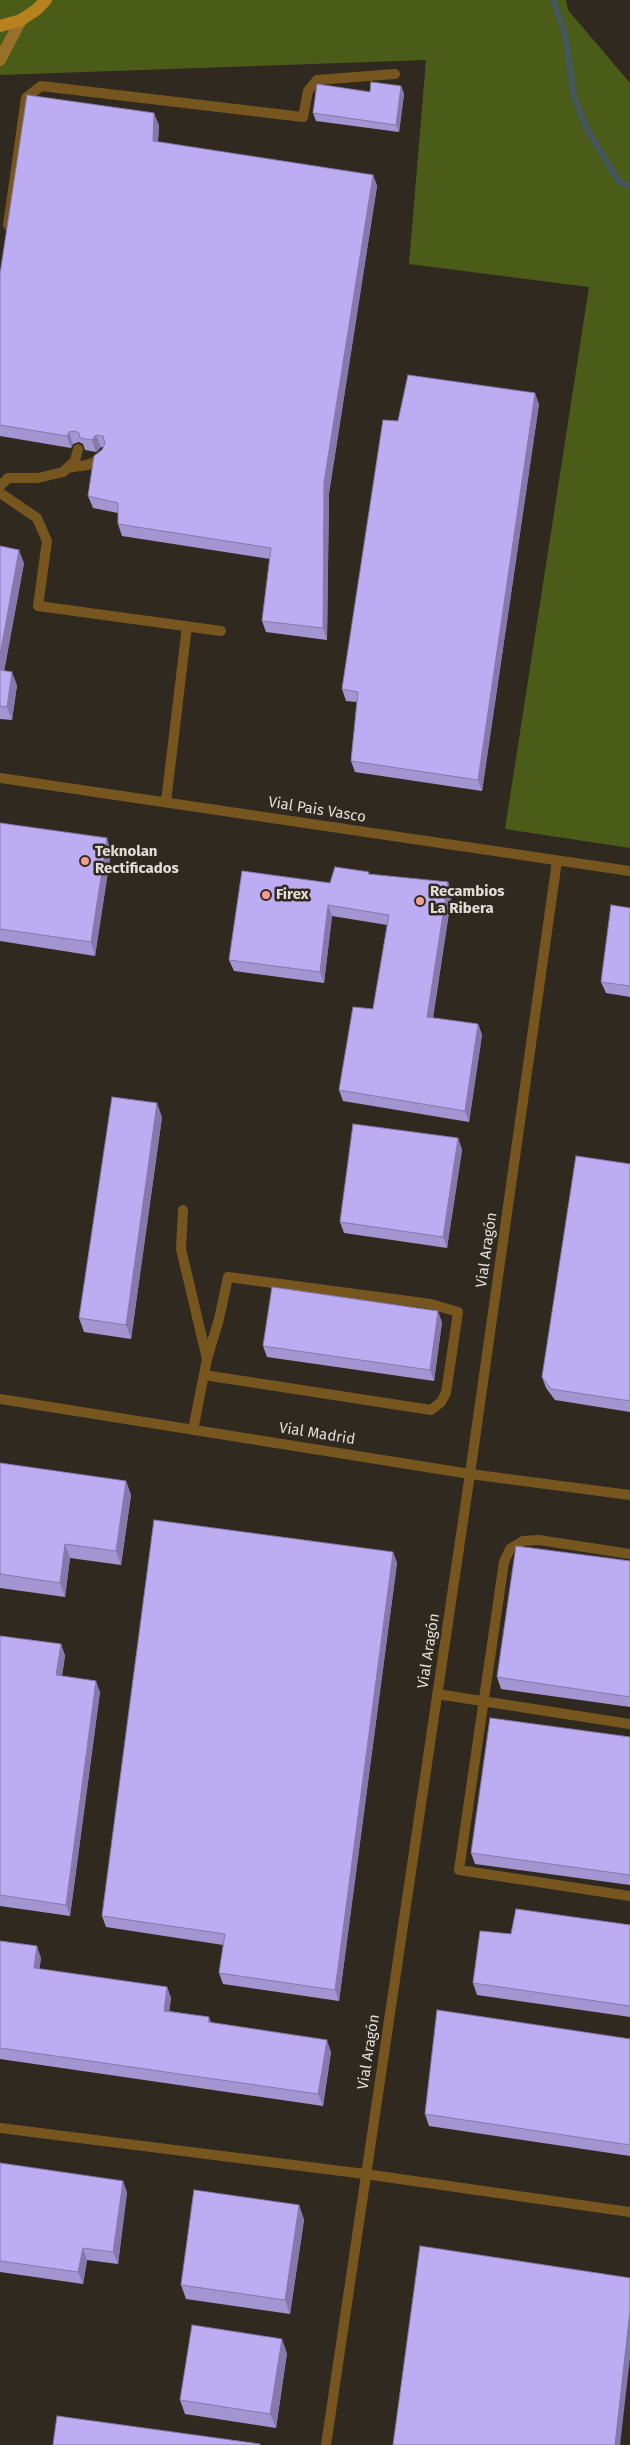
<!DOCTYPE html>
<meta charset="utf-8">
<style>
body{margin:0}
canvas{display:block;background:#30291f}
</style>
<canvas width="630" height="2445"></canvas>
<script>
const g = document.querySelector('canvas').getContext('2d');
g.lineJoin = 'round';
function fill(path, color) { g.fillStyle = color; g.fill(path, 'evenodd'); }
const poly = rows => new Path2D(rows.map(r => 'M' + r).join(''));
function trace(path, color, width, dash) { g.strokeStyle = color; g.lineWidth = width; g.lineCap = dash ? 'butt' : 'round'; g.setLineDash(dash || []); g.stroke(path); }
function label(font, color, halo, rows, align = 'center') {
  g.font = font + ' "Fira Sans",sans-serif'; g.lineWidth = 5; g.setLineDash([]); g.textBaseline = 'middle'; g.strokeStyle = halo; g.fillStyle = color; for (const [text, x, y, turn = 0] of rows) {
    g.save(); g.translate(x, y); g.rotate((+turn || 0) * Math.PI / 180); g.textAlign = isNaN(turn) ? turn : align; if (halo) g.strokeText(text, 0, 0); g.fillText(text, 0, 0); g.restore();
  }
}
fill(poly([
 [0,0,566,0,568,10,630,83,630,848,505,829,589,287,409,264,426,60,0,75]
]), '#4b5b18');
trace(poly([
 [553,0,565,33,574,97,587,129,619,182,630,186]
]), '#445761', 6);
trace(poly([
 [8,225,26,98,41,86,303,117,308,91,317,80,395,74],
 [67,468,87,465,95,462,102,455],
 [0,486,8,478,38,478,63,472,75,461,78,449],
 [0,493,37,518,47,541,38,606,221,631],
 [0,778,630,871],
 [166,802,187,626],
 [183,1210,181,1249,207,1359,193,1430],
 [204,1375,431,1410,441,1402,446,1393,458,1312,431,1304,228,1277,219,1319,207,1359],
 [0,1399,470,1474,630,1495],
 [630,1554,539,1540,523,1541,510,1549,504,1562,459,1870,630,1896],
 [437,1694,630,1724],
 [0,2128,365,2174,630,2212],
 [326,2445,470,1474,557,861]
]), '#76561e', 10);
trace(poly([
 [0,60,21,20]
]), '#987029', 12);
trace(poly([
 [0,26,21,20,36,10,46,0]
]), '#b7821d', 12);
fill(poly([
 [401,86,404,94,399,132,316,121,313,113,370,92],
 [159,125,158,142,373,175,377,186,329,493,327,640,266,632,262,621,270,559,122,536,118,524,118,513,93,508,88,496,104,447,101,447,96,452,85,450,83,444,79,442,73,444,71,448,0,436,0,274],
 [539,404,482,791,355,772,351,761,357,702,346,701,342,689,398,421],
 [0,546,24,563,4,671,17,685,12,720,0,719],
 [0,823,111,852,95,956,0,941],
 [370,874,452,893,433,1018,478,1024,482,1035,469,1122,343,1101,339,1090,373,1009,387,925,332,916,324,983,234,971,229,960,330,883],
 [630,908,630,997,606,993,601,982],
 [162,1117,131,1339,84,1332,79,1318],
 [458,1138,462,1150,447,1248,344,1233,340,1222],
 [630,1164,630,1412,555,1400,546,1388,542,1377],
 [442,1322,434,1381,267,1357,263,1346],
 [0,1463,126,1481,131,1495,121,1565,70,1558,65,1597,0,1588],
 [393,1552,397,1563,339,2001,223,1984,219,1973,223,1945,106,1927,102,1916],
 [630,1561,630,1707,501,1689,497,1677],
 [0,1636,61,1644,65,1656,62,1676,100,1692,70,1916,0,1906],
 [630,1737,630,1885,475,1864,471,1853],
 [630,1925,630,2017,477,1995,473,1983,511,1934],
 [0,1941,41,1958,39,1969,167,1987,171,1998,169,2011,209,2017,211,2023,331,2052,323,2106,0,2059],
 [630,2039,630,2156,429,2126,425,2114],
 [0,2163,127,2192,118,2264,87,2260,83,2284,0,2272],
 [299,2205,304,2220,290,2314,186,2299,181,2285],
 [287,2353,276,2428,185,2414,180,2400]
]), '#a295d1');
fill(poly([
 [401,86,404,94,399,132,396,125],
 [154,113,159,125,157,153,153,141],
 [373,175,377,186,329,493,327,640,323,628,324,482],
 [535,393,539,404,482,791,478,780],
 [69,432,73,444,71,448,67,436],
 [96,435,101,447,96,452,92,440],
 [19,550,24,563,2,683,0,678,0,655],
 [12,672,17,685,12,720,7,707],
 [107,838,111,852,95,956,91,942],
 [448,882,452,893,431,1028,427,1017],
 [328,905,332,916,324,983,320,972],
 [478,1024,482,1035,469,1122,465,1111],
 [157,1103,162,1117,131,1339,126,1325],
 [458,1138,462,1150,447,1248,443,1237],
 [438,1311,442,1322,434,1381,430,1370],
 [126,1481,131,1495,121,1565,116,1551],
 [65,1544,70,1558,65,1597,60,1583],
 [393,1552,397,1563,339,2001,335,1990],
 [61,1644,65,1656,60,1687,56,1675],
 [96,1681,100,1692,70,1916,66,1905],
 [37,1946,41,1958,38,1980,34,1968],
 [167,1987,171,1998,168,2022,164,2011],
 [327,2040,331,2052,323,2106,318,2094],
 [123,2181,127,2192,118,2264,113,2252],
 [299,2205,304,2220,290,2314,285,2300],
 [83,2248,87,2260,83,2284,78,2272],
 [630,2311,630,2358,620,2445,615,2445],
 [282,2339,287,2353,276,2428,270,2414]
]), '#8479aa');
const building = poly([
 [371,82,401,86,396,125,313,113,317,84,370,92,371,82],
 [27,95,154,113,153,141,373,175,324,482,323,628,262,621,271,548,118,524,118,503,88,496,94,456,102,450,105,443,103,436,96,435,92,440,80,438,79,433,75,431,69,432,67,436,0,425,0,274,27,95],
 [408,375,535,393,478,780,351,761,358,692,342,689,383,420,398,421,408,375],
 [0,546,19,550,0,655,0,546],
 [0,670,12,672,7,707,0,706,0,670],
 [0,823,107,838,91,942,0,929,0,823],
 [335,867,369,872,368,874,448,882,427,1017,478,1024,465,1111,339,1090,353,1007,373,1009,389,915,328,905,320,972,229,960,242,871,330,883,335,867],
 [611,905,630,908,630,986,601,982,611,905],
 [112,1097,157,1103,126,1325,79,1318,112,1097],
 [353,1124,458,1138,443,1237,340,1222,353,1124],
 [576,1156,630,1164,630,1401,551,1389,542,1377,576,1156],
 [272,1287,438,1311,430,1370,263,1346,272,1287],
 [0,1463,126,1481,116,1551,65,1544,60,1583,0,1574,0,1463],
 [154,1520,393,1552,335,1990,219,1973,225,1934,102,1916,154,1520],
 [516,1546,630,1561,630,1697,497,1677,516,1546],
 [0,1636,61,1644,56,1675,96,1681,66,1905,0,1895,0,1636],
 [490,1718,630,1737,630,1875,471,1853,490,1718],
 [516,1909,630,1925,630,2006,473,1983,480,1931,511,1934,516,1909],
 [0,1941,37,1946,34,1968,167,1987,164,2011,209,2017,208,2022,327,2040,318,2094,0,2048,0,1941],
 [437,2010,630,2039,630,2145,425,2114,437,2010],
 [0,2163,123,2181,113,2252,83,2248,78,2272,0,2261,0,2163],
 [194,2190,299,2205,285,2300,181,2285,194,2190],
 [420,2246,630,2278,630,2311,615,2445,393,2445,420,2246],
 [192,2325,282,2339,270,2414,180,2400,192,2325],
 [57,2416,260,2444,260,2445,53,2445,57,2416]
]);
fill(building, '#bcadf3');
trace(building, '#8479aa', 1);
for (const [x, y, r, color] of [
 [85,861,5,"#f59d8e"],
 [266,895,5,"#f59d8e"],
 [420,901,5,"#f59d8e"]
]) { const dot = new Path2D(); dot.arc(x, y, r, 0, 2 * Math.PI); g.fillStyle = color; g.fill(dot); trace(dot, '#30291f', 2); }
label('15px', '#e2ddd7', '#30291f', [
 ["Vial Pais Vasco",317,810,9],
 ["Vial Aragón",487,1250,-82],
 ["Vial Madrid",317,1434,9],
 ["Vial Aragón",429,1651,-81],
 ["Vial Aragón",369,2052,-81]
]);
label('bold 15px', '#e2ddd7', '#30291f', [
 ["Teknolan",95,852],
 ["Rectificados",95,869],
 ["Recambios",430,892],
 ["La Ribera",430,909],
 ["Firex",276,895]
], 'left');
</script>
